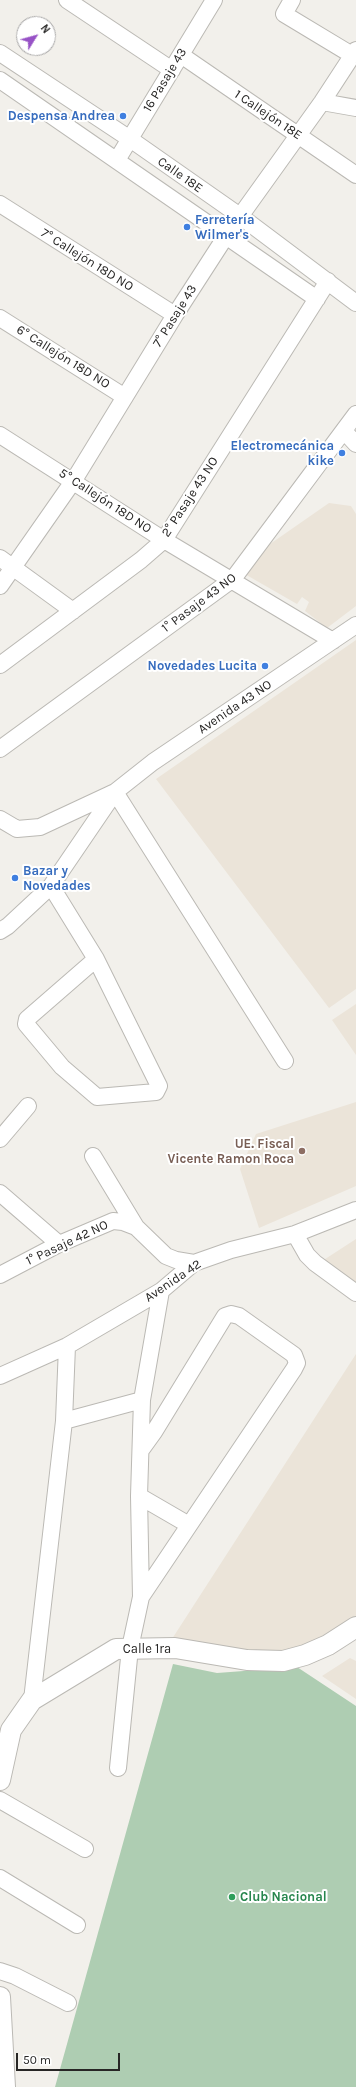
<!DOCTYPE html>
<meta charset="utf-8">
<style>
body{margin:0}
#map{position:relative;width:356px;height:2087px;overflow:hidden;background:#f2f0eb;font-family:Karla,sans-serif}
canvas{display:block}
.north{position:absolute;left:16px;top:16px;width:40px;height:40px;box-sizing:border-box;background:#fff;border:1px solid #a9a8a8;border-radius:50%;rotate:53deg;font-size:11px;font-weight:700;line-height:16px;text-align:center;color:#272625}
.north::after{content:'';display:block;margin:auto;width:14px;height:18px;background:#9752c6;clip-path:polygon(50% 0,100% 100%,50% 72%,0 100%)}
.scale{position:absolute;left:16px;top:2053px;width:104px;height:18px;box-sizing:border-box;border:2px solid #272625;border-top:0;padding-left:5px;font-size:12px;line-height:14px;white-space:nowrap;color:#272625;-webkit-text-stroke:3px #fff;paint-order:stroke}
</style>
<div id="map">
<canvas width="356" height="2087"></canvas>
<div class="north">N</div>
<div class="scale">50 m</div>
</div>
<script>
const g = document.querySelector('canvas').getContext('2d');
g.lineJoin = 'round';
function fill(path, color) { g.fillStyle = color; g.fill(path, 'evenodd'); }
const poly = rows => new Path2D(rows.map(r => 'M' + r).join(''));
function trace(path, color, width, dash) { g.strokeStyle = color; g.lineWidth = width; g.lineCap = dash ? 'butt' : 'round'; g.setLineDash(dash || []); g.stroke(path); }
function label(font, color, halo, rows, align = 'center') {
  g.font = font + ' Karla,sans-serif'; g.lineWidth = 4; g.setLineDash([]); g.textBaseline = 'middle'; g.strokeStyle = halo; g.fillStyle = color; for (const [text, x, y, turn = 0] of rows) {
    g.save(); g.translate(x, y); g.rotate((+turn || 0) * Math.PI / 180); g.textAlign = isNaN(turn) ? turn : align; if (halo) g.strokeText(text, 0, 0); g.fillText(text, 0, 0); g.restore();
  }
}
fill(poly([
 [329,503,351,506,356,514,356,606,327,628,305,611,309,602,302,597,297,604,243,573,260,551],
 [356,640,356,989,329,1008,156,779],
 [356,1004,356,1055,332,1020],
 [356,1102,356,1186,259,1228,240,1169,256,1134],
 [356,1239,356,1289,319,1263],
 [356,1354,356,1616,307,1647,284,1655,170,1642],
 [350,1658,356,1661,356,1699,322,1676]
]), '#ebe4d9');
fill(poly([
 [173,1664,217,1673,297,1667,356,1706,356,2087,55,2087]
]), '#aecdb2');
const minor = poly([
 [67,0,172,70],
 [292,0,284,14,352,55],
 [0,53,130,139,240,216,356,303],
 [181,55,356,175],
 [0,80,317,299],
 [322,102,356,108],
 [117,160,214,0],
 [0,204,175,315],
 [0,318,125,397],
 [344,431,356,444],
 [0,435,164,540,333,641],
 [0,558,73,611],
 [0,586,74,480,175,315,226,236,322,102,356,50],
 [0,665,141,560,164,540,328,281],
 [0,749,233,579,356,414],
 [0,819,17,829,40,827,115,792,153,762,356,625],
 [51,886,96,959,159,1086,156,1092,97,1097,62,1067,26,1024,27,1019,96,959],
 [0,931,8,926,51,886,115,792,285,1061],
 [0,1139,28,1106],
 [93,1156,136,1227],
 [0,1193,59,1244],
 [295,1234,307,1255,315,1263,356,1293],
 [0,1275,59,1244,113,1221,123,1222,136,1227,166,1256,176,1260,194,1263],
 [0,1376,67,1346,161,1291,194,1263,231,1250,295,1234,356,1210],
 [64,1421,142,1400],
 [141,1450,154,1432,225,1316,231,1314,239,1316,294,1355,297,1363,294,1369,141,1597],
 [139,1496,189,1525],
 [32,1700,64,1421,67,1346],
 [118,1768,130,1648,141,1597,139,1496,142,1400,161,1291],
 [0,1800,85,1849],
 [0,1878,77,1925],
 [0,1971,15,1976,68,2003]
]);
const tertiary = poly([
 [0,1780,11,1730,32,1700,116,1649,175,1648,247,1660,283,1661,305,1655,328,1645,356,1627],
 [0,1997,5,2087]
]);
trace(minor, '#bbb9b4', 18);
trace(tertiary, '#bbb9b4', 22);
trace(minor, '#fff', 16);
trace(tertiary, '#fff', 20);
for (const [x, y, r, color] of [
 [123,116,4,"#3f7fe0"],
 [187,227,4,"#3f7fe0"],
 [342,453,4,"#3f7fe0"],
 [265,666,4,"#3f7fe0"],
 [15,878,4,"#3f7fe0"],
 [302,1151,4,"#8d6e63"],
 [232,1897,4,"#2e9e5b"]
]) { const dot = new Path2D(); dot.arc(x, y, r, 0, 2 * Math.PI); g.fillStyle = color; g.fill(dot); trace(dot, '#fff', 1.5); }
label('13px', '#272625', '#fff', [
 ["16 Pasaje 43",165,80,-59],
 ["1 Callejón 18E",268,115,34],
 ["Calle 18E",180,175,35],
 ["7° Callejón 18D NO",87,260,32],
 ["7° Pasaje 43",175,316,-58],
 ["6° Callejón 18D NO",63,357,32],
 ["2° Pasaje 43 NO",190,497,-57],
 ["5° Callejón 18D NO",105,501,33],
 ["1° Pasaje 43 NO",199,603,-37],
 ["Avenida 43 NO",235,707,-34],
 ["1° Pasaje 42 NO",67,1243,-25],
 ["Avenida 42",173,1281,-34],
 ["Calle 1ra",147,1649]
]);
label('bold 13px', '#366cbe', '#fff', [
 ["Despensa Andrea",115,116],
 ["Ferretería",195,220,"left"],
 ["Wilmer's",195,235,"left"],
 ["Electromecánica",334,446],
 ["kike",334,461],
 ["Novedades Lucita",257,666],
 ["Bazar y",23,871,"left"],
 ["Novedades",23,886,"left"]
], 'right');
label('bold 13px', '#785e54', '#fff', [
 ["UE. Fiscal",294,1144],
 ["Vicente Ramon Roca",294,1159]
], 'right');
label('bold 13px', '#27864d', '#fff', [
 ["Club Nacional",240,1897]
], 'left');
</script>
